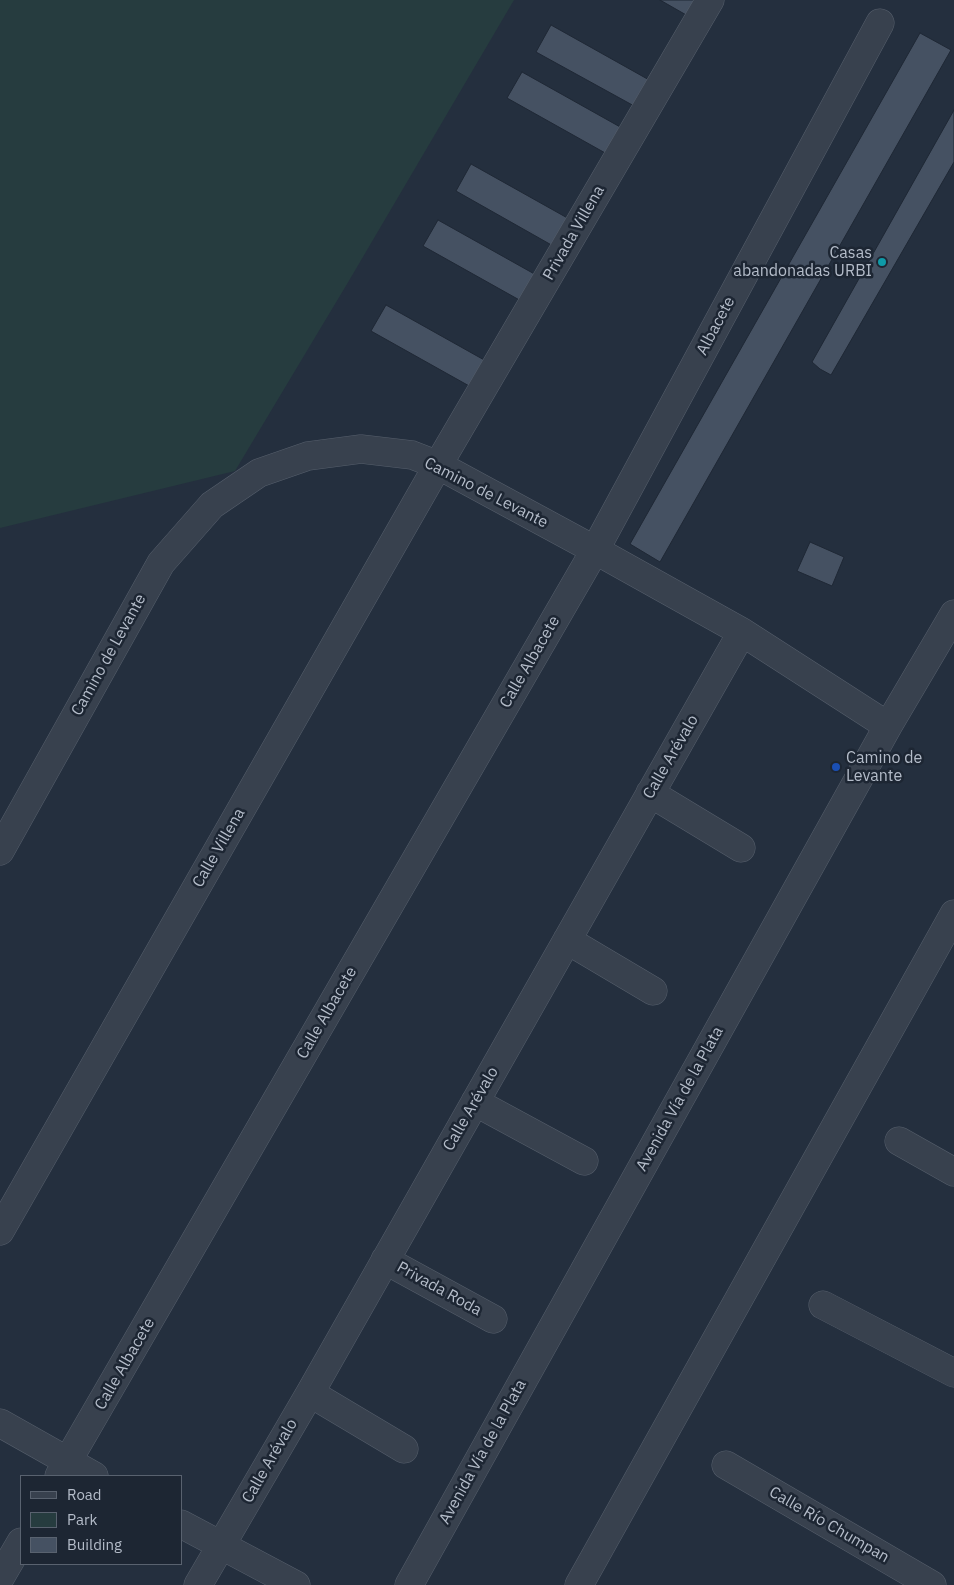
<!DOCTYPE html>
<meta charset="utf-8">
<style>
body{margin:0}
#map{position:relative;width:954px;height:1585px;overflow:hidden;background:#242f3e;font-family:"IBM Plex Sans",sans-serif}
canvas{display:block}
.legend{position:absolute;left:20px;top:1475px;width:162px;height:90px;box-sizing:border-box;background:#1d2633;border:1px solid #59626f;margin:0;padding:6px 9px;list-style:none;font-size:15px;color:#b4bcc9}
.legend li{display:flex;align-items:center;gap:10px;height:25px}
.legend b{width:25px;border:1px solid #59626f}
</style>
<div id="map">
<canvas width="954" height="1585"></canvas>
<ul class="legend">
<li><b style="height:6px;background:#38414e"></b>Road</li>
<li><b style="height:14px;background:#263c3f"></b>Park</li>
<li><b style="height:14px;background:#455162"></b>Building</li>
</ul>
</div>
<script>
const g = document.querySelector('canvas').getContext('2d');
g.lineJoin = 'round';
function fill(path, color) { g.fillStyle = color; g.fill(path, 'evenodd'); }
const poly = rows => new Path2D(rows.map(r => 'M' + r).join(''));
function trace(path, color, width, dash) { g.strokeStyle = color; g.lineWidth = width; g.lineCap = dash ? 'butt' : 'round'; g.setLineDash(dash || []); g.stroke(path); }
function label(font, color, halo, rows, align = 'center') {
  g.font = font + ' "IBM Plex Sans",sans-serif'; g.lineWidth = 5; g.setLineDash([]); g.textBaseline = 'middle'; g.strokeStyle = halo; g.fillStyle = color; for (const [text, x, y, turn = 0] of rows) {
    g.save(); g.translate(x, y); g.rotate((+turn || 0) * Math.PI / 180); g.textAlign = isNaN(turn) ? turn : align; if (halo) g.strokeText(text, 0, 0); g.fillText(text, 0, 0); g.restore();
  }
}
fill(poly([
 [0,0,514,0,350,279,235,471,0,528]
]), '#263c3f');
const building = poly([
 [660,0,697,0,688,16,660,0],
 [551,25,651,81,636,107,536,52,551,25],
 [920,33,951,50,660,562,630,544,920,33],
 [522,72,622,128,607,154,507,98,522,72],
 [954,110,954,162,831,375,820,369,812,362,954,110],
 [471,164,571,220,555,247,456,191,471,164],
 [438,220,538,276,523,302,423,246,438,220],
 [386,305,486,361,471,387,371,331,386,305],
 [810,542,844,557,832,586,797,571,810,542]
]);
fill(building, '#455162');
trace(building, '#1f2835', 1);
const minor = poly([
 [650,793,741,848],
 [0,851,161,563,212,505,259,473,308,456,361,449,412,455,438,465,595,550,742,632,888,726],
 [567,940,653,991],
 [475,1102,584,1161],
 [899,1141,954,1172],
 [0,1231,438,465,710,0],
 [385,1260,493,1319],
 [823,1305,954,1373],
 [310,1393,404,1449],
 [0,1423,94,1476],
 [726,1465,932,1585],
 [59,1476,595,550,880,23],
 [181,1524,296,1585],
 [0,1578,21,1542],
 [198,1585,310,1393,742,632],
 [409,1585,888,726,954,614],
 [579,1585,954,914]
]);
trace(minor, '#565f6c', 29);
trace(minor, '#38414e', 28);
for (const [x, y, r, color] of [
 [882,262,5,"#0f9aa8"],
 [836,767,5,"#1a4fb4"]
]) { const dot = new Path2D(); dot.arc(x, y, r, 0, 2 * Math.PI); g.fillStyle = color; g.fill(dot); trace(dot, '#1d2633', 2); }
label('16px', '#b4bcc9', '#1d2633', [
 ["Privada Villena",574,233,-60],
 ["Albacete",716,326,-62],
 ["Camino de Levante",486,493,27],
 ["Camino de Levante",109,655,-61],
 ["Calle Albacete",530,662,-60],
 ["Calle Arévalo",671,757,-60],
 ["Calle Villena",219,848,-60],
 ["Calle Albacete",327,1013,-60],
 ["Avenida Vía de la Plata",680,1099,-61],
 ["Calle Arévalo",471,1109,-60],
 ["Privada Roda",439,1289,29],
 ["Calle Albacete",125,1364,-60],
 ["Avenida Vía de la Plata",483,1452,-61],
 ["Calle Arévalo",270,1461,-60],
 ["Calle Río Chumpan",829,1525,30]
]);
label('16px', '#b4bcc9', '#1d2633', [
 ["Casas",872,253],
 ["abandonadas URBI",872,271],
 ["Camino de",846,758,"left"],
 ["Levante",846,776,"left"]
], 'right');
</script>
